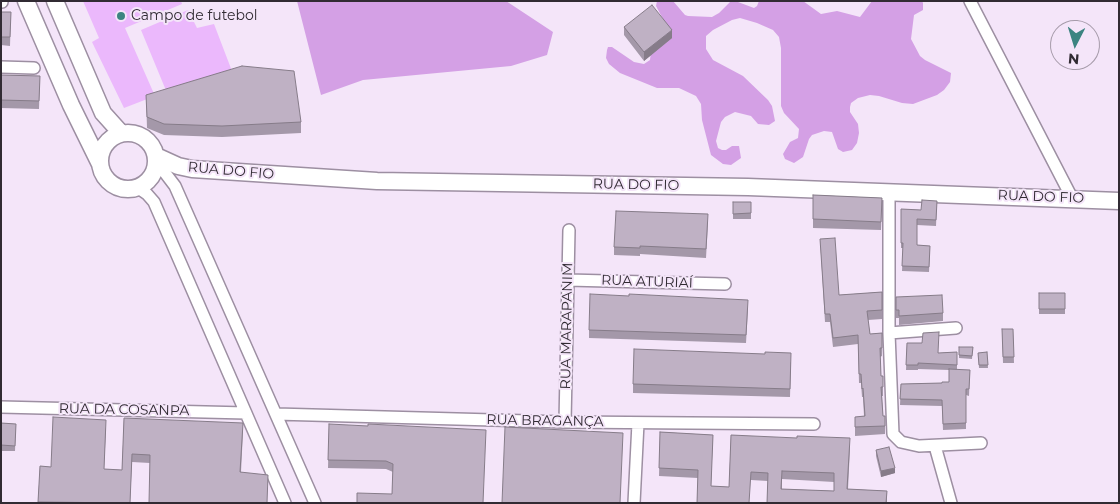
<!DOCTYPE html>
<meta charset="utf-8">
<style>
body{margin:0}
#map{position:relative;width:1120px;height:504px;overflow:hidden;background:#f4e5f9;font-family:Montserrat,sans-serif}
canvas{display:block}
.frame{position:absolute;inset:0;border:2px solid #312b33;pointer-events:none}
.north{position:absolute;left:1050px;top:20px;width:50px;height:50px;box-sizing:border-box;background:#f4e5f9;border:1px solid #a69baa;border-radius:50%;rotate:185deg;font-size:14px;font-weight:700;line-height:20px;text-align:center;color:#312b33}
.north::after{content:'';display:block;margin:auto;width:18px;height:22px;background:#3c8481;clip-path:polygon(50% 0,100% 100%,50% 72%,0 100%)}
</style>
<div id="map">
<canvas width="1120" height="504"></canvas>
<div class="frame"></div>
<div class="north">N</div>
</div>
<script>
const g = document.querySelector('canvas').getContext('2d');
g.lineJoin = 'round';
function fill(path, color) { g.fillStyle = color; g.fill(path, 'evenodd'); }
const poly = rows => new Path2D(rows.map(r => 'M' + r).join(''));
function trace(path, color, width, dash) { g.strokeStyle = color; g.lineWidth = width; g.lineCap = dash ? 'butt' : 'round'; g.setLineDash(dash || []); g.stroke(path); }
function label(font, color, halo, rows, align = 'center') {
  g.font = font + ' Montserrat,sans-serif'; g.lineWidth = 4; g.setLineDash([]); g.textBaseline = 'middle'; g.strokeStyle = halo; g.fillStyle = color; for (const [text, x, y, turn = 0] of rows) {
    g.save(); g.translate(x, y); g.rotate((+turn || 0) * Math.PI / 180); g.textAlign = isNaN(turn) ? turn : align; if (halo) g.strokeText(text, 0, 0); g.fillText(text, 0, 0); g.restore();
  }
}
fill(poly([
 [83,1,181,1,182,4,125,28,155,96,124,108,92,42,99,38],
 [188,10,197,28,214,24,235,79,172,105,141,30]
]), '#ebb8fc');
fill(poly([
 [297,1,506,1,553,32,547,55,511,66,363,80,321,95],
 [657,1,673,1,685,15,688,16,712,17,719,13,730,2,738,2,754,8,757,6,759,1,803,1,821,14,837,11,860,17,872,1,922,1,923,3,923,10,914,15,911,39,920,56,925,60,951,73,950,82,944,90,937,95,913,104,902,103,879,96,870,95,858,98,851,103,850,107,850,112,858,124,859,133,857,143,852,150,843,152,838,149,832,132,824,131,812,135,809,139,803,157,794,163,785,159,783,154,790,142,798,138,799,129,784,113,781,106,781,48,779,37,773,30,757,23,740,18,732,20,713,30,706,36,706,49,713,60,743,76,768,100,772,106,775,121,769,125,758,124,751,116,735,112,725,117,721,122,716,141,718,148,722,150,726,150,732,146,739,146,741,158,731,165,723,164,711,155,702,120,701,104,696,96,679,88,657,88,620,73,609,64,606,58,607,50,608,47,612,47,634,62,644,64,650,60,652,44,664,21,656,6]
]), '#d4a0e5');
const street = poly([
 [970,1,1072,198],
 [1,2,2,2],
 [1,67,34,68],
 [156,161,175,186,315,503],
 [137,187,147,194,154,202,285,503],
 [889,192,889,333,893,434,901,442,919,446,981,443],
 [568,280,725,284],
 [889,333,956,328],
 [1,407,246,413],
 [276,414,565,422,814,424],
 [565,422,569,230],
 [935,446,951,503],
 [634,503,638,423]
]);
const secondary = poly([
 [26,1,71,105,100,164],
 [55,1,103,113,121,133],
 '100 161a28 28 0 1 1 56 0a28 28 0 1 1-56 0Z',
 [156,156,178,166,192,169,377,181,748,187,1119,201]
]);
trace(street, '#9d8fa2', 14);
trace(secondary, '#9d8fa2', 19);
trace(street, '#fff', 11);
trace(secondary, '#fff', 16);
fill(poly([
 [1,12,11,12,10,46,1,45],
 [624,27,672,38,644,61,624,35],
 [1,75,40,76,39,109,1,108],
 [146,95,301,122,301,133,222,137,164,135,147,128],
 [813,195,882,198,881,230,813,228],
 [937,201,936,226,917,225,917,245,930,246,929,272,902,271,903,248,901,248,901,209,921,210],
 [733,202,751,202,751,219,733,219],
 [708,222,706,258,640,254,640,256,614,255,614,247],
 [820,239,839,295,882,292,882,319,868,320,870,334,882,333,882,356,880,357,881,376,883,387,883,396,882,396,883,416,885,416,885,434,855,436,855,417,864,416,863,397,862,397,861,383,859,383,858,344,833,347,830,322,825,322],
 [1039,293,1065,293,1065,314,1039,314],
 [896,297,943,313,943,321,899,325,899,318,896,318],
 [748,308,746,343,589,338,589,330],
 [1002,329,1013,329,1014,363,1003,363],
 [907,343,939,353,957,352,957,370,970,370,969,396,966,395,966,429,943,430,942,406,900,405,901,384,942,383,949,382,949,370,918,369,918,370,906,370],
 [959,347,973,347,972,359,959,358],
 [987,352,988,368,979,368,978,353],
 [791,362,790,397,633,393,633,384],
 [124,418,243,431,241,472,268,483,150,463,132,462,130,503,38,503,40,466,51,467,106,428,104,469,122,470],
 [1,423,16,424,15,451,1,451],
 [329,424,484,503,392,494,393,472,386,469,328,468],
 [660,432,713,435,711,486,729,487,731,435,850,447,848,489,887,491,887,503,767,503,768,481,751,480,697,503,698,478,659,476],
 [782,479,834,482,834,491,782,489],
 [876,450,895,473,881,477,876,456]
]), '#a498a9');
fill(poly([
 [672,30,672,38,644,61,644,52],
 [895,468,895,473,881,477,881,471]
]), '#867c89');
const building = poly([
 [652,5,672,30,644,52,624,27,652,5],
 [1,12,11,12,10,37,1,37,1,12],
 [242,66,294,71,301,122,222,126,164,124,147,117,146,95,242,66],
 [1,75,40,76,39,101,1,100,1,75],
 [813,195,882,198,881,222,813,219,813,195],
 [922,200,937,201,936,220,917,219,917,245,930,246,929,267,902,266,903,243,901,243,901,209,921,210,922,200],
 [733,202,751,202,751,213,733,214,733,202],
 [616,211,708,214,706,249,640,246,640,248,614,247,616,211],
 [835,238,839,295,882,292,882,310,867,311,870,334,882,333,882,348,880,348,881,376,883,376,883,387,881,387,883,416,885,416,885,426,855,427,855,417,865,416,863,388,862,389,861,374,859,374,858,335,833,338,830,314,825,314,820,239,835,238],
 [1039,293,1065,293,1065,309,1039,309,1039,293],
 [590,294,629,296,629,294,748,300,746,335,589,330,590,294],
 [942,295,943,313,899,316,899,310,896,310,896,297,942,295],
 [1002,329,1013,329,1014,357,1003,357,1002,329],
 [939,332,938,353,957,352,957,365,918,363,918,365,906,365,907,343,922,343,923,333,939,332],
 [959,347,973,347,972,356,959,355,959,347],
 [634,349,765,354,765,352,791,353,790,389,633,384,634,349],
 [987,352,988,365,979,365,978,353,987,352],
 [949,369,970,370,969,389,966,389,966,423,943,424,942,400,900,399,901,384,942,383,942,382,949,382,949,369],
 [53,417,106,420,104,469,122,470,124,418,243,423,240,472,268,475,267,503,149,503,150,455,132,454,130,503,38,502,40,466,51,467,53,417],
 [1,423,16,424,15,446,1,445,1,423],
 [329,424,368,426,368,424,486,430,483,503,357,503,357,493,392,494,393,464,386,461,328,460,329,424],
 [505,427,623,433,620,503,502,503,505,427],
 [660,432,713,435,711,486,729,487,731,435,797,438,797,436,850,438,847,489,887,491,886,503,767,503,768,473,751,472,749,503,697,503,698,470,659,468,660,432],
 [782,471,834,473,834,491,781,489,782,471],
 [889,447,895,468,881,471,876,450,889,447]
]);
fill(building, '#bfb1c4');
trace(building, '#867c89', 1);
for (const [x, y, r, color] of [
 [121,16,5,"#3c8481"]
]) { const dot = new Path2D(); dot.arc(x, y, r, 0, 2 * Math.PI); g.fillStyle = color; g.fill(dot); trace(dot, '#f4e5f9', 2); }
label('14px', '#312b33', '#f4e5f9', [
 ["Campo de futebol",131,16]
], 'left');
label('14px', '#312b33', '#f4e5f9', [
 ["RUA DO FIO",231,171,5],
 ["RUA DO FIO",636,185,1],
 ["RUA DO FIO",1041,197,2],
 ["RUA ATURIAÍ",647,282,2],
 ["RUA MARAPANIM",567,326,-89],
 ["RUA DA COSANPA",124,410,1],
 ["RUA BRAGANÇA",545,421,1]
]);
</script>
